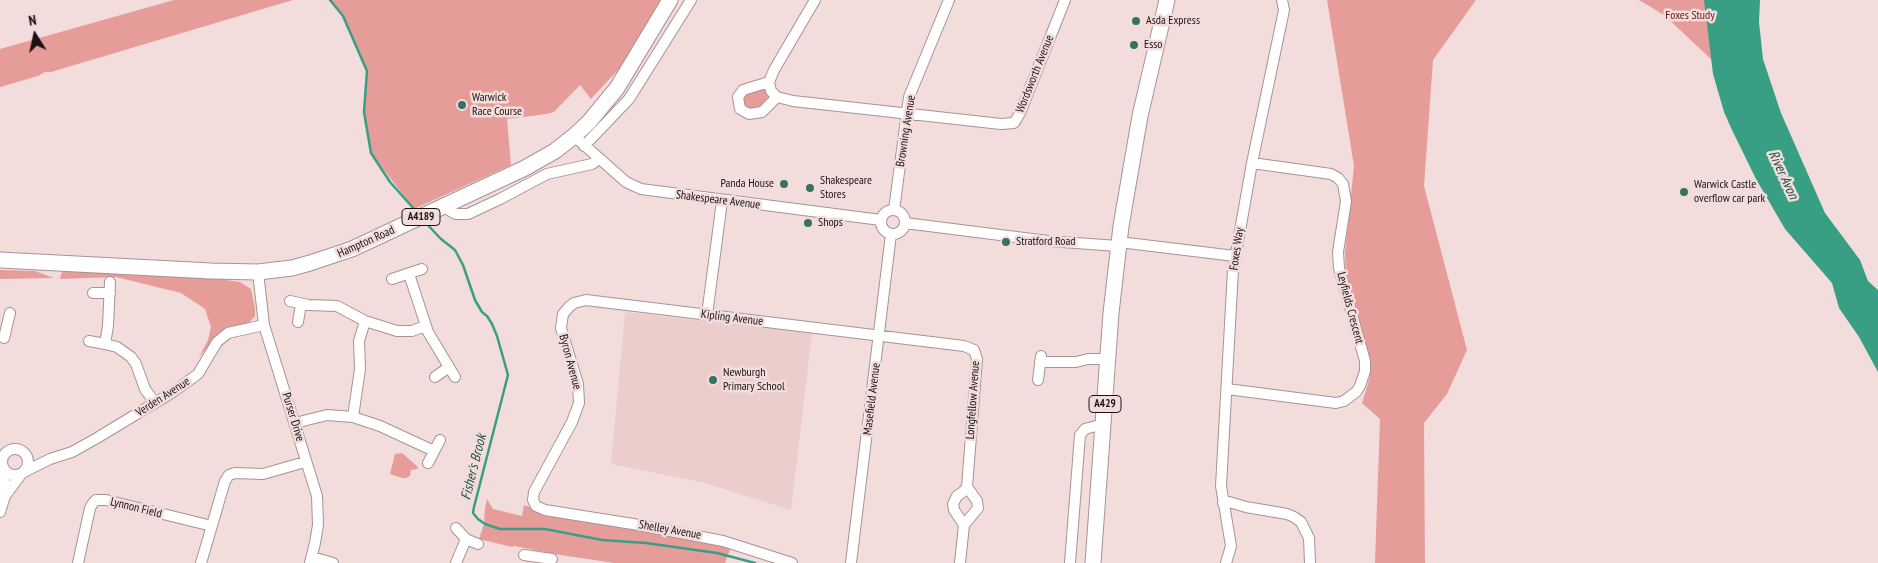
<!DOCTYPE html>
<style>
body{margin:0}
#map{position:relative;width:1878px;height:563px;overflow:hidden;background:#f2dddc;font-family:"PT Sans Narrow",sans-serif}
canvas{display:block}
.north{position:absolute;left:10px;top:10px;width:50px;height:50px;-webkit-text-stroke:4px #f2dddc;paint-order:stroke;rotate:350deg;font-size:14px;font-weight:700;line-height:20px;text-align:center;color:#1a1313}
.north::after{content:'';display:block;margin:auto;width:18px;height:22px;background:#1a1313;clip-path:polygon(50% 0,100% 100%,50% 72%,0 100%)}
</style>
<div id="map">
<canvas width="1878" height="563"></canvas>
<div class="north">N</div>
</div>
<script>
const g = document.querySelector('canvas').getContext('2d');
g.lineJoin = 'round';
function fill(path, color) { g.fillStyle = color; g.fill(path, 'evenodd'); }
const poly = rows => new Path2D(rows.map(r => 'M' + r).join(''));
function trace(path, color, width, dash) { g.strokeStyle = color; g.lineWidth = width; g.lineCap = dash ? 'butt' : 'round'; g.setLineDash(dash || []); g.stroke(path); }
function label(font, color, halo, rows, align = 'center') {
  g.font = font + ' "PT Sans Narrow",sans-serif'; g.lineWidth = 5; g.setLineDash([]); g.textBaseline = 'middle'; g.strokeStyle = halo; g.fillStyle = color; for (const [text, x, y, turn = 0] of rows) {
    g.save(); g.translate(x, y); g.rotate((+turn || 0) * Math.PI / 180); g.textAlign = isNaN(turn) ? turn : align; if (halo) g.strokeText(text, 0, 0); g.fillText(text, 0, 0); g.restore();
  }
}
fill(poly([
 [625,312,812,333,791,510,705,483,611,464]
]), '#ebcecc');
fill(poly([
 [174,0,293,0,51,72,45,72,38,76,0,87,0,49],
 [330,0,662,0,629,58,591,99,580,85,554,112,547,114,507,119,511,165,414,209,371,153,364,112,367,71,343,16],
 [1327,0,1476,0,1433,60,1424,186,1467,350,1447,394,1424,423,1425,563,1375,563,1380,419,1362,403,1370,377,1346,278,1345,252,1354,166],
 [1639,0,1705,0,1712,60,1664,15],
 [765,88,768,97,761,107,755,111,743,106,742,96],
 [63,268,213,278,240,282,251,289,255,308,255,316,248,324,224,330,220,333,199,357,208,340,211,327,205,309,181,293,116,277,60,279],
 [0,270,35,271,54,278,0,279],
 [402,453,418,467,417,469,411,470,410,476,406,478,402,478,390,474,395,454],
 [487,499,493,509,522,516,524,505,539,511,731,547,725,563,614,563,561,555,514,546,512,547,479,539,484,524,485,508]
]), '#e69d9a');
fill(poly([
 [1704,0,1760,0,1759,22,1763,59,1781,113,1825,213,1860,260,1868,281,1878,290,1878,372,1859,337,1839,308,1832,283,1785,229,1756,179,1732,130,1724,112,1713,74]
]), '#399f84');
trace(poly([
 [330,0,343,16,367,71,364,112,371,153,390,182,414,209],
 [425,222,441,239,455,250,463,265,475,300,482,312,487,316,492,324,497,336,508,375,474,507,473,513,478,519,485,524,500,529,545,529,602,540,646,543,717,553,755,563]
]), '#399f84', 2.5);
const minor = poly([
 [769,82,771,91,777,97,762,112,749,114,740,109,738,97,743,90,769,82],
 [769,82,774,70,815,0],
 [777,97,793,101,1001,124,1014,123,1020,113,1065,0],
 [574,136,626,182,641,189,881,220],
 [584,146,629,99,691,0],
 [443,207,456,214,468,214,500,199,547,174,592,164,599,159],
 '881 222a12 12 0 1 1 24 0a12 12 0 1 1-24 0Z',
 [894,210,909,97,949,0],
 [905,223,1048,241,1118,246],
 [1119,242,1235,256],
 [258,272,264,325,317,496,318,525,315,543,310,563],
 [409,274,428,332,455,377],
 [392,279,422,269],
 [110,282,108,326,105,344,117,347,131,357,136,364,145,389,155,403],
 [93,293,110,293],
 [290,301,308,305,337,306,365,321,397,331,412,331,425,326],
 [707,315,722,201],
 [298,322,301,304],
 [4,338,10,313],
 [89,341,105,344],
 [1040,362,1076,362,1088,359,1108,359],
 [435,377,449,367],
 [1038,380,1041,356],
 [1227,389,1336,403,1344,401,1356,392,1360,386,1365,371,1365,361,1339,268,1338,252,1346,201,1343,184,1338,178,1331,174,1252,163],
 [353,417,360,369,359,341,365,321],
 [295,423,327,415,353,417,380,426,434,451],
 '2 462a13 13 0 1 1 26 0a13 13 0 1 1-26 0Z',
 [428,463,440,440],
 [24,472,50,459,72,452,97,438,173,392,198,374,217,342,228,333,264,325],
 [5,496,22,473],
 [1223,503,1229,502,1246,507,1287,514,1294,517,1301,522,1309,538,1310,563],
 [0,512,5,496,4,470],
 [964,525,978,508,977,501,967,487],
 [456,528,466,539,478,544],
 [524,555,552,559],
 [312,557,333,563],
 [78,563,90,508,93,503,96,500,106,500,212,526],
 [201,563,225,481,229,475,235,473,263,474,305,462],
 [456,563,466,539],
 [792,563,723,541,639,525,545,510,536,506,533,500,534,492,572,422,579,403,578,384,561,328,563,314,569,307,574,303,586,300,964,346,974,350,977,359,967,487,963,492,957,496,953,504,954,510,964,525,960,563],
 [851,563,891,234],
 [1070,563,1080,435,1085,429,1103,424],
 [1226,563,1231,546,1221,486,1233,270,1252,163,1284,10,1282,0]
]);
const primary = poly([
 [0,260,211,271,258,272,292,268,310,263,352,249,525,168,555,151,574,136,589,122,617,88,670,0],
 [1093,563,1111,313,1121,226,1140,116,1167,0]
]);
trace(minor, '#a79392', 12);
trace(primary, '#a79392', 17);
trace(minor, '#fff', 10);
trace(primary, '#fff', 15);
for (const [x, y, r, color] of [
 [1136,21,5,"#337361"],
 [1134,45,5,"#337361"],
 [462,105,5,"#337361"],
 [784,184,5,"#337361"],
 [810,188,5,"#337361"],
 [1684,192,5,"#337361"],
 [808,223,5,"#337361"],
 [1006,242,5,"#337361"],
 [713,380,5,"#337361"]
]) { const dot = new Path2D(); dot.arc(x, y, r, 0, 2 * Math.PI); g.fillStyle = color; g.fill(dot); trace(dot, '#f2dddc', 2); }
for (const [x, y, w] of [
 [421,217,38],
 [1105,404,32]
]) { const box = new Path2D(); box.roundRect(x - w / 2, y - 8.5, w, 17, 4); g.fillStyle = '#f2dddc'; g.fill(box); trace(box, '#1a1313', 1); }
label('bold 11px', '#1a1313', null, [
 ["A4189",421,217],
 ["A429",1105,404]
]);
label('12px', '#6d1019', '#f2dddc', [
 ["Foxes Study",1690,16]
]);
label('12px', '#1a1313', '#f2dddc', [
 ["Asda Express",1146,21],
 ["Esso",1144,45],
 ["Warwick",472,98],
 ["Race Course",472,112],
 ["Shakespeare",820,181],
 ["Stores",820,195],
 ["Panda House",774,184,"right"],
 ["Warwick Castle",1694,185],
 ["overflow car park",1694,199],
 ["Shops",818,223],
 ["Stratford Road",1016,242],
 ["Newburgh",723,373],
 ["Primary School",723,387]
], 'left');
label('12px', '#1a1313', '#f2dddc', [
 ["Wordsworth Avenue",1035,74,-68],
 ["Browning Avenue",906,131,-81],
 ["Shakespeare Avenue",718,200,7],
 ["Hampton Road",366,242,-24],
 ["Foxes Way",1237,249,-82],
 ["Leyfields Crescent",1350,308,75],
 ["Kipling Avenue",732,318,7],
 ["Byron Avenue",570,362,75],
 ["Verden Avenue",163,397,-33],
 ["Masefield Avenue",872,399,-83],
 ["Longfellow Avenue",973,400,-86],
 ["Purser Drive",293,417,73],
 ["Lynnon Field",136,508,14],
 ["Shelley Avenue",670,530,10]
]);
label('italic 14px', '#1b5243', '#f2dddc', [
 ["River Avon",1783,175,65],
 ["Fisher's Brook",474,467,-76]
]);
</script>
